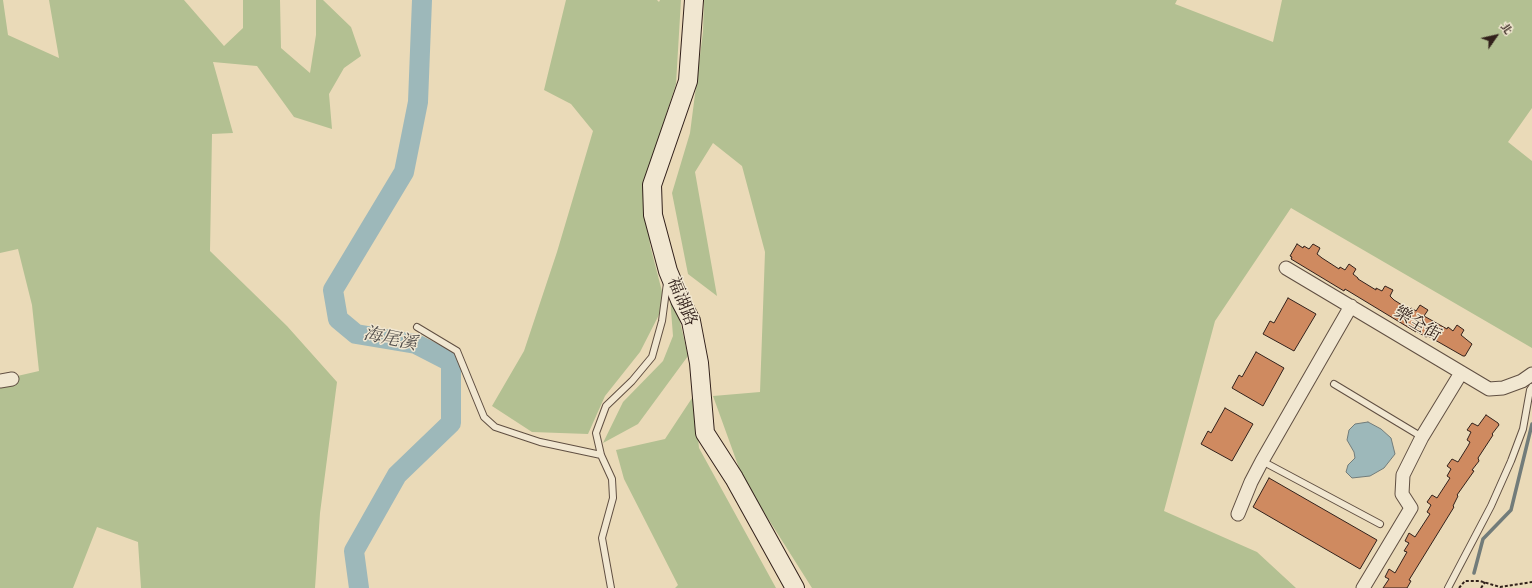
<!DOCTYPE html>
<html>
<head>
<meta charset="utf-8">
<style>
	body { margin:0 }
	#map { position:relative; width:1532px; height:588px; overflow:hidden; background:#eadab8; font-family:"IM FELL Double Pica","Noto Serif TC",serif }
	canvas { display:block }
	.north { position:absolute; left:1476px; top:16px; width:40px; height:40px; -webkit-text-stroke:3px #f1e7d1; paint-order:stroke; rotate:56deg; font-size:11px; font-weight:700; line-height:16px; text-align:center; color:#32211b }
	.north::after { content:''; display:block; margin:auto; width:14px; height:18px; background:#32211b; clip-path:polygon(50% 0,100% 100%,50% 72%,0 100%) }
</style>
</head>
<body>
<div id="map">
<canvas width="1532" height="588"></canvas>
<div class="north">北</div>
</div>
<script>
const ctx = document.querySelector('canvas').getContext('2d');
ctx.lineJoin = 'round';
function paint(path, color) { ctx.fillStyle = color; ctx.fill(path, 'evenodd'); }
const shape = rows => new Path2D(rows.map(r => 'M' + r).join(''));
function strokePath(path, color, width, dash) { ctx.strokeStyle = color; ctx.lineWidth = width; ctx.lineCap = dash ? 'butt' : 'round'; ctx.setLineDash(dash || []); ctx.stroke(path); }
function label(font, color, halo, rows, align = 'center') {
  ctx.font = font + ' "IM FELL Double Pica","Noto Serif TC",serif'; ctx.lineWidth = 3; ctx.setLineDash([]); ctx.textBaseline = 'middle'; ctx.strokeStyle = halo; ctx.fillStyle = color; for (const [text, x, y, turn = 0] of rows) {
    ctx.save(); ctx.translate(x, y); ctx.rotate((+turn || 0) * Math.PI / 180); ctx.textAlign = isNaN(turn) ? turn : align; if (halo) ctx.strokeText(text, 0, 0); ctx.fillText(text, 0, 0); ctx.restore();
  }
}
paint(shape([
	[0,0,3,0,8,35,59,58,49,0,184,0,224,46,243,28,243,0,280,0,281,48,310,73,316,35,316,0,323,0,351,27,361,56,344,68,329,94,332,129,294,117,257,66,213,62,233,133,212,134,210,251,287,326,337,382,320,513,315,588,141,588,138,542,97,527,73,588,0,588,0,380,39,371,32,305,18,249,0,253],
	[566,0,657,0,659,2,660,0,681,0,676,84,645,180,650,245,665,303,640,352,605,396,588,434,532,432,492,406,524,351,557,252,593,131,571,104,544,90],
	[704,0,1177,0,1175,4,1273,42,1282,0,1532,0,1532,108,1508,142,1532,161,1532,348,1291,208,1215,321,1164,511,1257,552,1296,588,812,588,743,479,713,396,760,392,765,252,742,166,713,143,695,172,717,296,688,274,672,193,690,133,703,32],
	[670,297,678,313,688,356,638,424,603,443,623,402,663,361,673,336],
	[694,395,699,448,776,588,675,588,678,585,624,479,616,450,665,439]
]), '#b3c092');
const water = shape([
	[1368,422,1381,429,1391,438,1395,454,1384,468,1370,476,1352,478,1346,472,1348,465,1355,458,1354,452,1347,440,1349,430,1355,424,1368,422]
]);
paint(water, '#9db8ba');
strokePath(water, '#727c7a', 1);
strokePath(shape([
	[1474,573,1483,539,1511,510,1532,424]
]), '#727c7a', 3.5);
strokePath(shape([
	[359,588,354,551,397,475,451,423,451,362,416,344,356,334,338,319,333,290,404,172,418,102,422,0]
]), '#9db8ba', 20);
const building = shape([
	[1297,244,1303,248,1304,246,1309,249,1313,244,1320,248,1317,254,1322,258,1339,269,1340,267,1345,270,1349,264,1356,269,1353,274,1358,278,1358,279,1376,290,1376,288,1382,291,1385,286,1393,290,1390,296,1394,300,1410,310,1411,308,1416,311,1420,305,1428,310,1424,316,1447,329,1448,327,1453,331,1457,325,1464,330,1461,335,1472,344,1465,356,1463,356,1428,336,1426,337,1416,331,1416,332,1345,289,1344,291,1291,259,1292,257,1290,256,1297,244],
	[1288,298,1316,314,1294,351,1263,334,1270,321,1274,323,1288,298],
	[1256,352,1284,368,1263,406,1232,388,1239,375,1242,377,1256,352],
	[1225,408,1253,424,1232,461,1201,444,1208,431,1211,433,1225,408],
	[1486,415,1498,423,1499,425,1492,434,1493,435,1478,458,1479,461,1472,470,1474,471,1457,495,1458,496,1453,506,1454,507,1409,580,1411,581,1407,588,1383,588,1389,579,1385,577,1389,569,1395,573,1407,552,1404,551,1409,543,1405,541,1409,533,1415,537,1430,514,1427,512,1431,505,1427,502,1432,495,1437,498,1450,478,1447,476,1451,469,1447,466,1452,459,1458,462,1468,446,1470,442,1467,440,1471,432,1467,430,1472,423,1478,426,1486,415],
	[1269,478,1377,540,1360,569,1253,507,1269,478]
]);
paint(building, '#cf8a60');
strokePath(building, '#32211b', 1);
const lane = shape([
	[417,327,457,351,484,417,495,427,540,442,601,455],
	[1334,384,1422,437],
	[1262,461,1380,524],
	[611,588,602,538,613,498,612,479,601,455,596,433,606,406,632,381,652,357,662,321,667,283],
	[1448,588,1491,506,1511,461,1523,429,1530,390,1532,387]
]);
const street = shape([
	[1286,268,1489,389,1503,388,1522,381,1532,374],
	[0,381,12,379],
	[1238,514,1251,482,1262,461,1351,306],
	[1363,588,1411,508,1402,494,1403,475,1422,437,1461,373]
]);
const secondary = shape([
	[694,0,688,81,652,185,653,215,668,271,680,300,691,321,699,363,705,433,734,478,795,588]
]);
strokePath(lane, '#604f42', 8);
strokePath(street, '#604f42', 15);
strokePath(secondary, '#32211b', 20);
strokePath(shape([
	[1459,588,1465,581,1480,581,1500,587,1532,582],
	[1481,588,1485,582]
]), '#32211b', 2, [3, 2]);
strokePath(lane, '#f1e7d1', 6);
strokePath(street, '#f1e7d1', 13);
strokePath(secondary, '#f1e7d1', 18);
label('17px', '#32211b', '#f1e7d1', [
	["福湖路",681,302,68],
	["樂全街",1417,325,31]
]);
label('italic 18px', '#524e4b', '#f1e7d1', [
	["海尾溪",390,340,12]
]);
</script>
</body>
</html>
